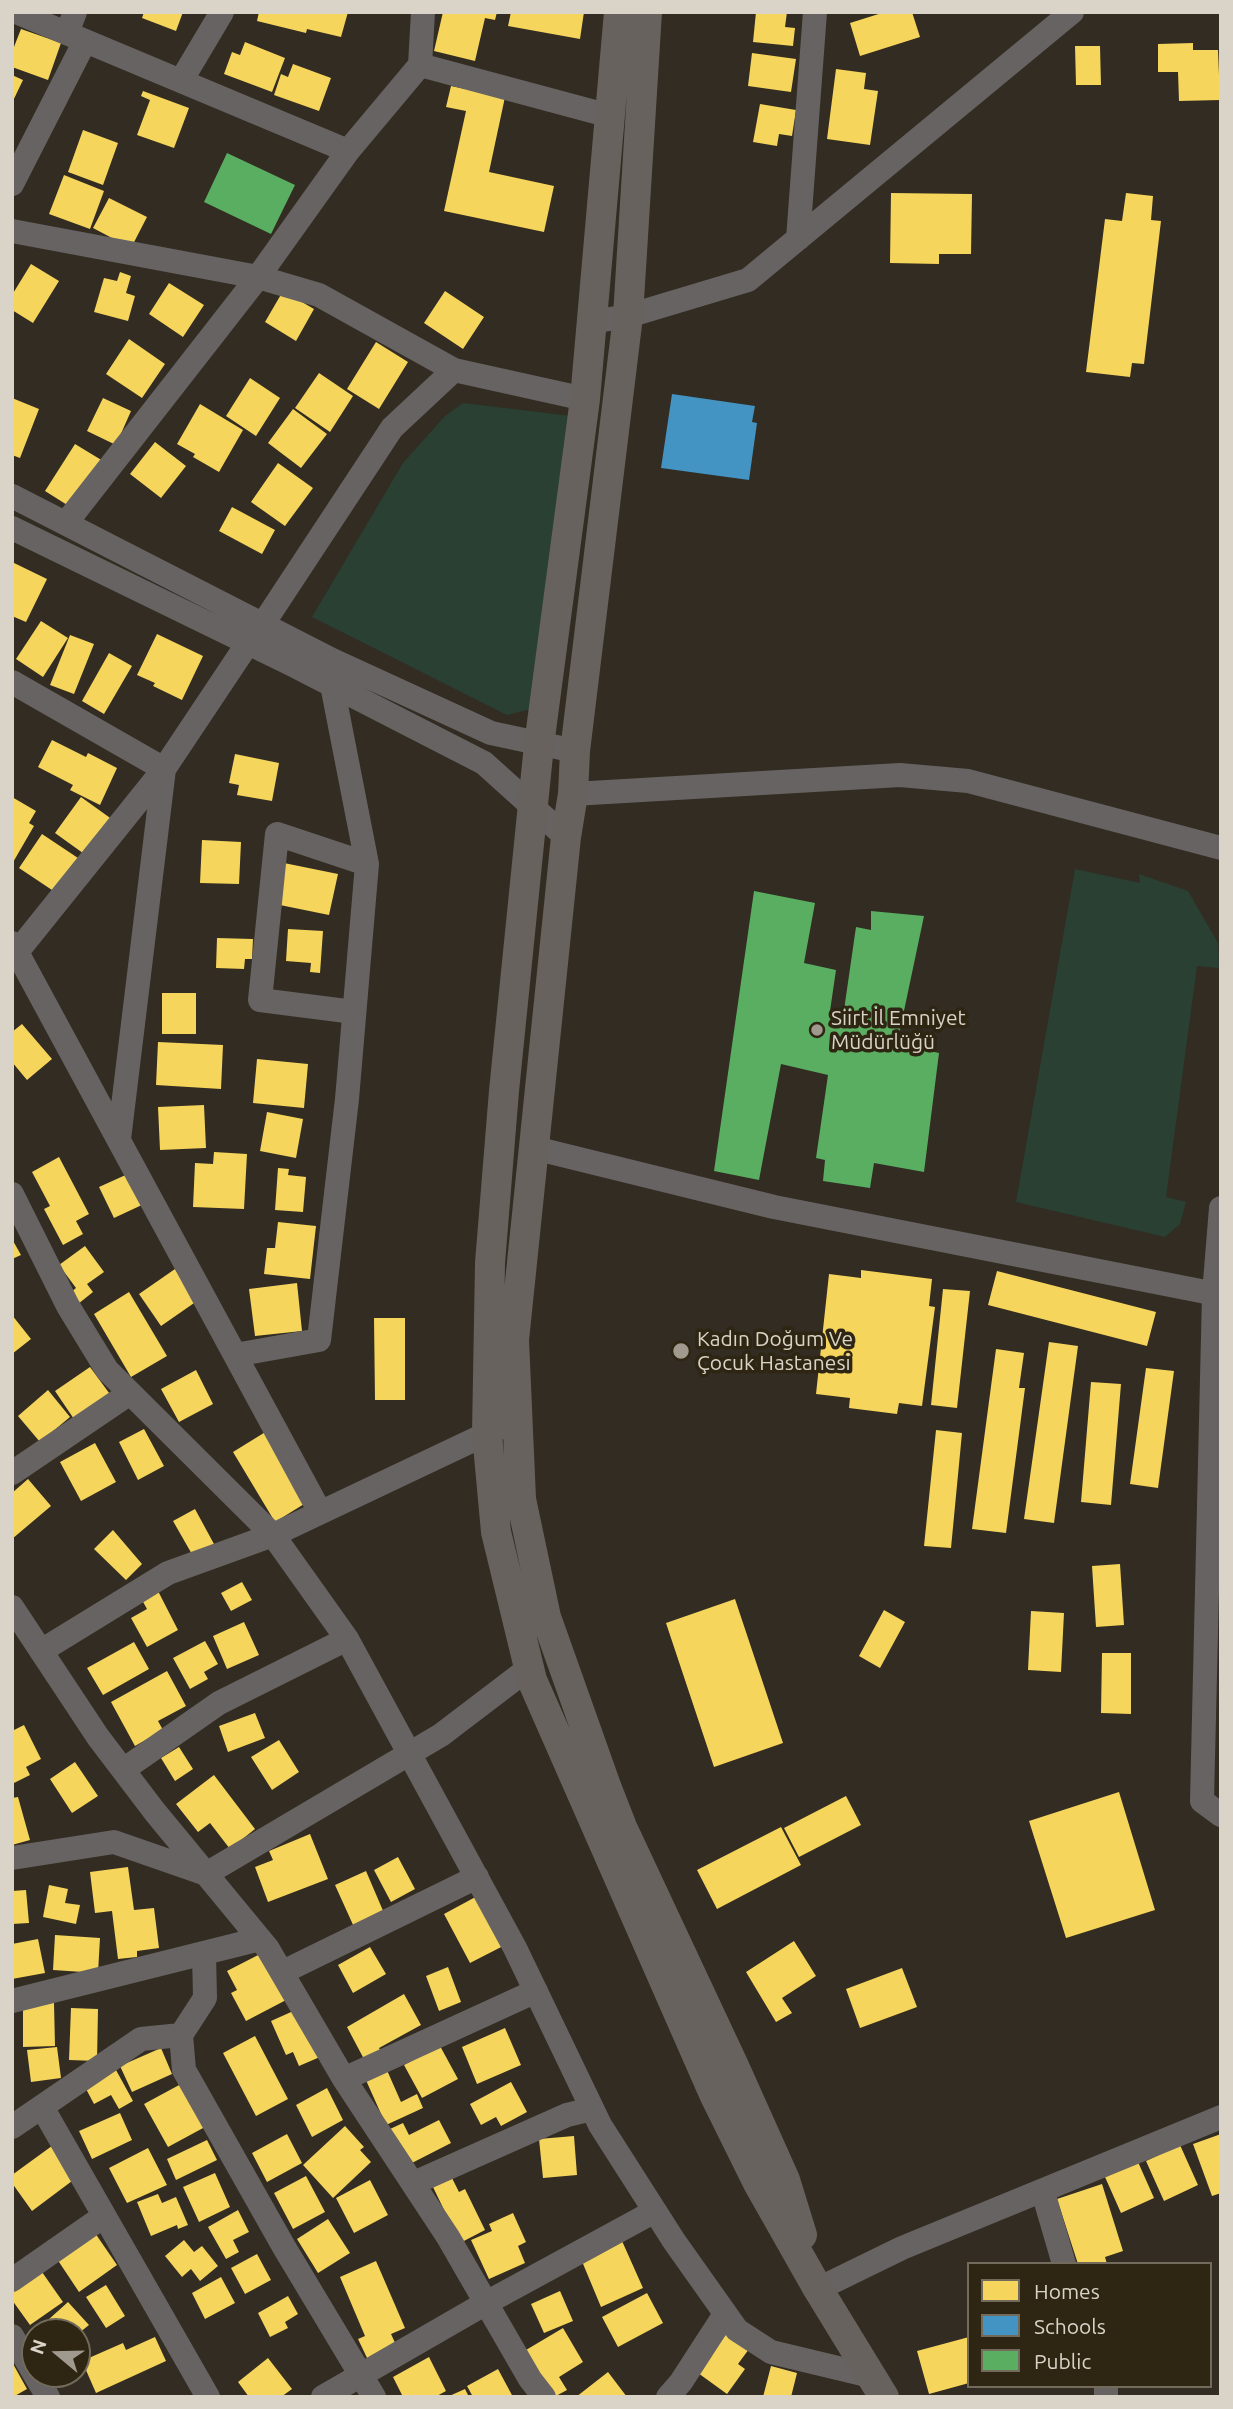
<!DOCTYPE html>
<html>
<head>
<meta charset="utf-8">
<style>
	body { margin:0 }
	#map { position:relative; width:1233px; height:2409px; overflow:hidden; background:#322c22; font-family:Ubuntu,sans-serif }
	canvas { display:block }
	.frame { position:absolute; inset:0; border:14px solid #d9d3c8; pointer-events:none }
	.legend { position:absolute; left:967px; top:2262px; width:245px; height:126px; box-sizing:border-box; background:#2e2512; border:2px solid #726b5b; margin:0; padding:9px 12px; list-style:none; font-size:21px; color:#d9d3c8 }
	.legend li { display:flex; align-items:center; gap:14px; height:35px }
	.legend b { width:35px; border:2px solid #726b5b }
	.north { position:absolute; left:21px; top:2318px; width:70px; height:70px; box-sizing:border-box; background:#2e2512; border:2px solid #726b5b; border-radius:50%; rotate:289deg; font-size:19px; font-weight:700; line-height:28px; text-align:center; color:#d9d3c8 }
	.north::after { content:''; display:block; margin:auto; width:24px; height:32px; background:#9f998e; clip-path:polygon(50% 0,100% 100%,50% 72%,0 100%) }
</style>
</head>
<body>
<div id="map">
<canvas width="1233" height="2409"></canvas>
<div class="frame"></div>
<ul class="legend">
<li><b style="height:19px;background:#f6d55c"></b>Homes</li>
<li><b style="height:19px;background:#4393c3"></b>Schools</li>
<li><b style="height:19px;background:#5aae61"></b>Public</li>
</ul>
<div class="north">N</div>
</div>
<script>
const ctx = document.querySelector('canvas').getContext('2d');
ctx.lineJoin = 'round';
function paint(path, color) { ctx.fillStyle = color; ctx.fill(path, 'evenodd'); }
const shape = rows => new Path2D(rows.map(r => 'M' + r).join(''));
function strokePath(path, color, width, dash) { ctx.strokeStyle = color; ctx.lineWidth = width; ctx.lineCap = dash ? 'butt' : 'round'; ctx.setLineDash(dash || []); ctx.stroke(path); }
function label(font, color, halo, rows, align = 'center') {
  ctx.font = font + ' Ubuntu,sans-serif'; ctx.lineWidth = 7; ctx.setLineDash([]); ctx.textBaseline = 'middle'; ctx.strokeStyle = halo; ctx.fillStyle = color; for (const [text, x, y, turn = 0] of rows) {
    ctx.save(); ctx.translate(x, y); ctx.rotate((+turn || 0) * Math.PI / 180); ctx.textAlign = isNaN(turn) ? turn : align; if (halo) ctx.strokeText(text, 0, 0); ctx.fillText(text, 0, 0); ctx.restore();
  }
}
paint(shape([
	[463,403,571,416,539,704,527,710,507,715,312,617,403,463,445,416],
	[1075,869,1140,883,1139,874,1188,891,1218,943,1219,968,1197,966,1166,1197,1186,1202,1180,1224,1165,1237,1016,1202]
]), '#294033');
paint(shape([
	[144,12,183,12,176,31,142,18],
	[259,12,348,12,341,37,307,29,306,33,257,21],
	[443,12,497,12,495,20,485,18,475,61,434,51],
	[511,12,584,12,580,39,508,26],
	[756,12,787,12,785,27,795,28,793,46,753,42],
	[885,12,912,12,920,37,860,56,850,23],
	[21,29,61,43,48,80,12,67,12,52],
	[245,42,285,58,272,92,224,74,232,52,240,55],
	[1193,43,1193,50,1218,50,1220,100,1179,101,1178,72,1158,72,1158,44],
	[1075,46,1100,46,1101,85,1076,85],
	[752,53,796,59,791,92,748,86],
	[293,64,331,78,319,111,274,95,281,74,288,77],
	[836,69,866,73,864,89,878,91,870,145,827,139],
	[12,75,23,80,12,103],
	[451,86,505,97,489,172,554,186,544,232,444,211,466,111,446,107],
	[143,91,189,108,174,148,137,135,150,100,141,96],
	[760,104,796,110,792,136,779,134,777,146,753,142],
	[83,130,118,143,103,185,68,172],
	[64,175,104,191,90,229,49,214],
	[891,193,972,194,971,254,939,254,939,264,890,263],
	[1126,193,1153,196,1151,220,1161,221,1144,364,1132,363,1130,377,1086,372,1105,219,1122,221],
	[109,198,147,217,131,248,93,228],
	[31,264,59,281,33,323,12,310,12,295],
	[120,272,131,276,126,293,135,296,128,321,94,312,104,278,117,281],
	[169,283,204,305,183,337,149,314],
	[283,291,314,309,296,341,265,322],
	[445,291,484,317,463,349,424,323],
	[129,339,165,364,142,398,106,374],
	[376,342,408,362,379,409,347,389],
	[319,373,353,396,330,432,295,408],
	[250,378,280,398,256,436,226,416],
	[12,398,39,409,20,458,12,455],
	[103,398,131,411,116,445,87,431],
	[200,404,243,430,219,472,193,457,195,454,177,444],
	[293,409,327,434,301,468,268,443],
	[155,442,186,466,161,498,130,474],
	[75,444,103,461,72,508,45,491],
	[278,463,313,488,285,526,251,502],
	[232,507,275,530,262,554,219,531],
	[12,562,47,579,26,622,12,616],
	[41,621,68,638,43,677,16,659],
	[157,634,203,656,182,700,153,686,155,683,137,675],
	[70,635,94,644,74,694,50,685],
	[109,653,132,666,104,714,82,701],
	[52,740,86,757,88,753,117,768,100,805,70,790,73,785,38,767],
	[235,754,279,763,272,801,237,795,239,785,229,783],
	[12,797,36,811,29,823,34,826,12,864],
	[81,797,113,820,87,856,55,833],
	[42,834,78,858,55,892,19,868],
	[202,840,241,842,239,884,200,883],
	[284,863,338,874,329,915,275,904],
	[288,929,323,931,320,973,310,972,311,963,286,961],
	[217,938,253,939,252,959,245,959,244,969,216,968],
	[162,993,196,993,196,1034,162,1034],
	[22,1024,52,1059,27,1080,12,1062,12,1032],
	[158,1042,223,1045,221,1089,156,1085],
	[257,1059,308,1064,304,1108,253,1103],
	[204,1105,206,1148,160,1150,158,1107],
	[267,1112,303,1119,296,1158,260,1151],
	[214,1152,247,1154,244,1209,193,1207,195,1163,213,1164],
	[59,1157,89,1214,76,1221,83,1234,63,1245,44,1209,50,1206,32,1172],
	[278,1168,289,1169,288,1175,306,1177,303,1212,275,1210],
	[130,1173,144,1204,114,1218,99,1187],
	[278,1222,316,1226,310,1279,264,1274,267,1248,275,1248],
	[12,1239,21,1255,12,1259],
	[85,1246,104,1272,87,1284,93,1292,78,1304,70,1293,76,1288,59,1265],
	[175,1269,197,1301,161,1326,139,1294],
	[861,1270,932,1279,929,1306,935,1307,922,1406,899,1403,897,1414,849,1408,850,1398,816,1394,829,1274,861,1278],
	[997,1271,1156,1312,1147,1346,988,1305],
	[297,1283,302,1331,255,1336,249,1289],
	[943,1289,970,1291,957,1408,931,1405],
	[129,1292,167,1356,131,1377,94,1314],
	[12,1315,31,1339,12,1354],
	[374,1318,405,1318,405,1400,375,1400],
	[1049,1342,1078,1346,1054,1523,1024,1519],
	[996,1349,1024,1353,1019,1388,1025,1388,1006,1533,972,1529],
	[90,1367,112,1397,76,1422,55,1391],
	[1146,1368,1174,1371,1158,1488,1130,1484],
	[196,1370,213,1404,179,1422,161,1389],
	[1091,1382,1121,1384,1111,1505,1081,1502],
	[48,1390,70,1417,40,1442,18,1416],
	[144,1429,164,1466,138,1480,119,1442],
	[936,1430,962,1433,951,1548,924,1546],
	[267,1431,309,1501,275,1522,233,1452],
	[95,1443,116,1482,81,1501,60,1462],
	[28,1479,51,1506,12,1539,12,1493],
	[195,1509,214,1544,193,1556,173,1521],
	[113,1530,142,1564,126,1580,94,1549],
	[1120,1564,1124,1625,1096,1627,1092,1566],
	[242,1582,252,1600,231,1611,221,1593],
	[158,1591,178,1630,147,1647,131,1618,147,1609,142,1600],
	[735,1599,783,1743,714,1767,666,1623],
	[884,1610,905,1622,880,1668,859,1656],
	[1031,1611,1064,1613,1061,1672,1028,1670],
	[244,1622,259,1655,227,1669,213,1636],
	[205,1641,218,1664,204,1672,208,1679,190,1689,173,1658],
	[134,1642,149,1669,103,1695,87,1668],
	[1102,1653,1131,1653,1131,1714,1101,1713],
	[167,1671,186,1706,158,1721,163,1730,135,1746,111,1702],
	[255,1713,265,1738,228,1752,219,1726],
	[24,1725,41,1759,26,1767,30,1775,12,1784,12,1731],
	[279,1740,299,1772,272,1790,251,1757],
	[179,1747,193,1769,175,1781,161,1758],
	[75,1762,98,1796,72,1813,50,1779],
	[214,1775,255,1829,230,1849,210,1823,198,1832,176,1804],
	[1119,1792,1155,1910,1066,1938,1029,1821],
	[846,1796,861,1825,799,1857,784,1828],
	[18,1797,30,1840,12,1845,12,1798],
	[781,1827,801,1865,717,1909,697,1870],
	[310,1834,328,1879,268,1902,255,1867,273,1860,269,1851],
	[398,1857,415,1889,391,1902,374,1870],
	[128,1867,134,1910,154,1908,159,1948,137,1951,137,1957,118,1959,112,1911,95,1913,90,1872],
	[366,1871,384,1913,354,1927,335,1885],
	[49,1885,68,1889,65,1903,80,1905,76,1924,43,1917],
	[26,1890,29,1923,12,1924,12,1891],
	[481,1894,507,1944,470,1963,444,1914],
	[55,1935,100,1938,98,1973,53,1970],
	[38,1939,45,1973,12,1979,12,1944],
	[794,1941,816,1976,782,1998,792,2013,776,2022,746,1972],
	[370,1947,386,1974,353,1993,338,1965],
	[264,1952,288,1999,246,2021,231,1993,237,1990,227,1971],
	[448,1967,461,2002,439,2011,426,1976],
	[902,1968,917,2007,860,2028,846,1989],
	[404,1994,421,2025,379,2048,381,2052,365,2061,347,2027],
	[54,2003,55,2046,23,2047,23,2004],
	[71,2008,98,2009,97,2061,69,2060],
	[300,2008,320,2057,299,2066,293,2052,286,2055,271,2021],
	[505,2028,521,2065,477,2084,462,2047],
	[255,2036,288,2099,256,2116,223,2053],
	[440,2046,458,2079,422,2098,404,2065],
	[57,2047,61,2078,31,2082,27,2050],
	[161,2048,172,2074,132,2092,120,2066],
	[386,2068,401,2102,417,2094,423,2108,386,2125,365,2078],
	[116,2070,133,2101,119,2109,111,2095,94,2104,85,2087],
	[511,2082,527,2112,501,2126,496,2117,481,2125,470,2104],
	[181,2084,205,2127,168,2147,144,2104],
	[327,2088,343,2120,312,2137,296,2105],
	[120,2113,132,2140,92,2159,79,2131],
	[439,2120,451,2143,408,2165,390,2129,403,2123,409,2135],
	[345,2126,364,2147,360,2150,371,2162,333,2198,303,2165],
	[287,2134,302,2163,267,2182,252,2153],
	[1221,2134,1221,2193,1212,2196,1193,2144],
	[574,2136,577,2175,543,2178,539,2139],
	[207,2140,217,2160,176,2180,167,2159],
	[56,2143,80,2175,32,2211,12,2183,12,2175],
	[1180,2145,1198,2185,1164,2201,1146,2161],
	[148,2148,167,2185,127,2203,109,2168],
	[1138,2162,1154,2198,1121,2213,1105,2177],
	[215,2173,230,2207,199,2222,183,2187],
	[306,2176,325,2212,293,2229,274,2193],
	[452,2178,459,2192,465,2189,485,2230,460,2243,433,2187],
	[370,2180,388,2215,354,2233,336,2198],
	[1102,2184,1123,2251,1105,2257,1107,2264,1078,2264,1057,2199],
	[158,2194,162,2203,176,2197,188,2225,178,2229,177,2225,151,2236,137,2202],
	[238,2210,249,2232,233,2240,239,2252,226,2259,208,2227],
	[513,2213,526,2242,518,2246,525,2263,489,2279,471,2240,492,2231,489,2224],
	[328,2219,350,2253,318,2273,297,2239],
	[95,2233,117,2265,79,2292,57,2259],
	[184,2240,194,2252,202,2246,218,2266,200,2281,191,2269,182,2277,165,2256],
	[622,2241,643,2288,601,2307,581,2259],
	[257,2254,271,2280,245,2294,231,2268],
	[376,2261,405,2328,391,2334,397,2347,368,2360,358,2339,365,2336,340,2277],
	[42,2272,63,2302,30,2325,12,2300,12,2293],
	[221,2277,235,2303,205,2319,192,2293],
	[106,2285,125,2316,106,2328,86,2297],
	[560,2291,573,2321,544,2333,531,2304],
	[647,2293,663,2323,618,2347,602,2317],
	[288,2296,298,2314,285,2322,288,2328,270,2337,258,2313],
	[68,2302,89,2325,79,2333,81,2336,77,2339,77,2332,41,2332,38,2329],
	[563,2328,583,2362,559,2377,567,2390,554,2397,526,2350],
	[727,2333,749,2349,738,2364,745,2369,727,2394,698,2373],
	[155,2337,166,2361,96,2393,82,2361,123,2343,126,2350],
	[969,2337,969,2383,929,2394,917,2351],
	[429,2357,446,2391,435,2397,403,2397,393,2377],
	[268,2358,292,2389,281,2397,249,2397,238,2382],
	[12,2362,27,2389,13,2397,12,2397],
	[771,2366,797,2373,791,2397,763,2397],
	[498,2369,513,2397,473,2397,467,2386],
	[608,2372,627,2397,576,2397],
	[465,2389,469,2397,447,2397]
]), '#f6d55c');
paint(shape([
	[672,394,755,406,752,422,757,423,749,480,661,468]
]), '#4393c3');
paint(shape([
	[227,153,295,185,271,234,204,202],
	[754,891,815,903,804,963,836,970,830,1011,843,1017,856,927,871,930,871,911,924,916,897,1044,939,1053,924,1172,874,1163,870,1188,823,1181,825,1160,816,1158,828,1075,781,1064,759,1180,714,1171]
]), '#5aae61');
strokePath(shape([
	[16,12,348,151],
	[67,33,75,12],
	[420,65,610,116],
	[181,81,222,12],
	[12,184,85,41],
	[12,231,258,277,319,295,454,370,585,399],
	[798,239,815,12],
	[591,322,628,316,748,280,1072,12],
	[12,496,332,660,491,733,575,751],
	[66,523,258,277,348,151,420,65,423,12],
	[12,528,291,664,484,763,566,837],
	[263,624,392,428,454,370],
	[12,682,164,769],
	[573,794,900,775,968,781,1221,848],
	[12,943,320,1512],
	[17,952,164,769,248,643],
	[354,1012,260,1000,277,834,367,864],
	[119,1139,164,769],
	[534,1148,774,1207,1221,1295],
	[12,1194,68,1306,107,1370,273,1535,347,1639,515,1948,600,2125,674,2241,737,2330,771,2352,871,2376],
	[1221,1208,1214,1294,1202,1801,1221,1815],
	[235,1355,319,1340,347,1099,367,864,332,685],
	[12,1473,130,1393],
	[12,1607,98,1737,155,1812,268,1949,344,2079,448,2237,530,2379,544,2397],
	[41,1651,168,1573,273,1535,501,1427],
	[123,1770,219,1703,347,1639],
	[12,1858,114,1842,206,1874,441,1735,529,1668],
	[204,1953,205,1998,181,2035,184,2070,284,2247,374,2397],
	[283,1972,477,1877],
	[12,2001,260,1939],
	[344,2079,536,1991],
	[42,2107,208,2397],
	[12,2127,141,2039,181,2035],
	[414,2183,567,2115,592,2109],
	[1043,2192,1064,2264],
	[12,2280,104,2216],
	[818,2289,902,2248,1221,2117],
	[12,2336,48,2397],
	[1106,2386,1106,2397],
	[323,2397,486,2303,655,2211],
	[668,2397,681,2382,725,2314]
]), '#676362', 24);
strokePath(shape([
	[619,12,585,399,539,745,504,1091,490,1263,487,1434,496,1532,532,1680,714,2094,758,2183,818,2289,884,2397],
	[647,12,628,316,575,751,573,794,566,837,514,1340,521,1499,546,1617,606,1786,622,1827,734,2066,785,2180,802,2235]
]), '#68625e', 30);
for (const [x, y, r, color] of [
	[817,1030,7,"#9f998e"],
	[681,1351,9,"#9f998e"]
]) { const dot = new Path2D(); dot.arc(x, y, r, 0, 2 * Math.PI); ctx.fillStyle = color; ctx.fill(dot); strokePath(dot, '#2e2512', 2.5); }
label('21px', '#d9d3c8', '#2e2512', [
	["Siirt İl Emniyet",831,1018],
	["Müdürlüğü",831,1042],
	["Kadın Doğum Ve",697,1339],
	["Çocuk Hastanesi",697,1363]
], 'left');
</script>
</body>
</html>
